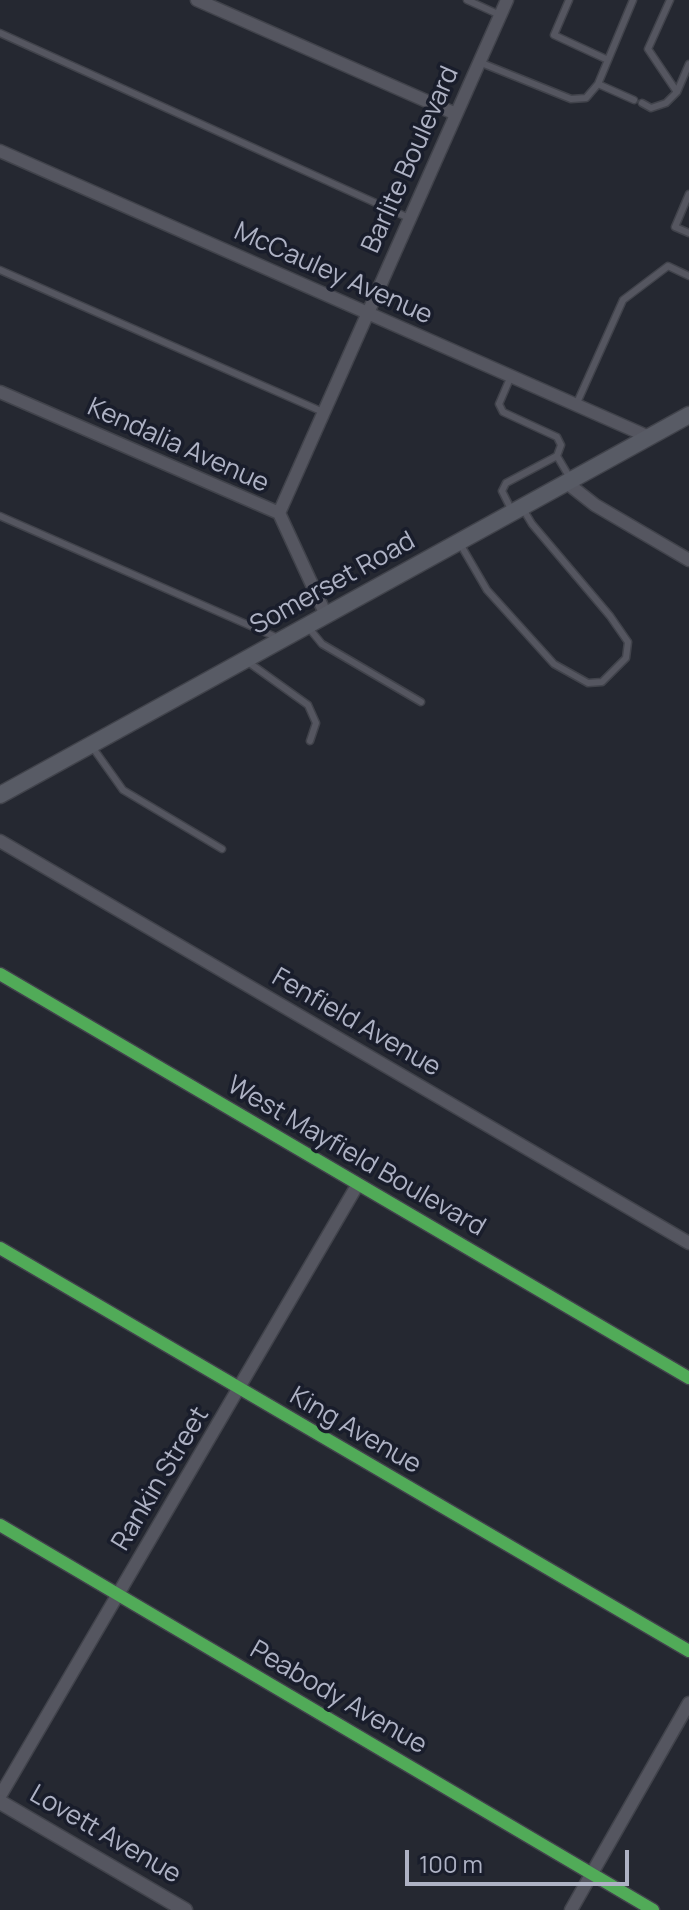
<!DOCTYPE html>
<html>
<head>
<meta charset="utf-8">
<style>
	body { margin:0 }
	#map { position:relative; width:689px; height:1910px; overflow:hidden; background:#252831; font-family:Manrope,sans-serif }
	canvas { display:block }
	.scale { position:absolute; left:405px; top:1850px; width:224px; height:36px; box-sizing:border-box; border:4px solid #aeb2c4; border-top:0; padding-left:10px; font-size:24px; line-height:28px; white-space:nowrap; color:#aeb2c4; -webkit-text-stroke:6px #191d2b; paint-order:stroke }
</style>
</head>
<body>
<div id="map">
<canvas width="689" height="1910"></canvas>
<div class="scale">100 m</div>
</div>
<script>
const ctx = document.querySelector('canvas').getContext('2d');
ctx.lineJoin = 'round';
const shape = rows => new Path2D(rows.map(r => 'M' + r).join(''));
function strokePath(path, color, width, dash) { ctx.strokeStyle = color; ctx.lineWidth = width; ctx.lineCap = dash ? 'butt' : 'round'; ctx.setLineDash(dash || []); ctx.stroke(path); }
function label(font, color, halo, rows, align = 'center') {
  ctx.font = font + ' Manrope,sans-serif'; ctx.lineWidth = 7; ctx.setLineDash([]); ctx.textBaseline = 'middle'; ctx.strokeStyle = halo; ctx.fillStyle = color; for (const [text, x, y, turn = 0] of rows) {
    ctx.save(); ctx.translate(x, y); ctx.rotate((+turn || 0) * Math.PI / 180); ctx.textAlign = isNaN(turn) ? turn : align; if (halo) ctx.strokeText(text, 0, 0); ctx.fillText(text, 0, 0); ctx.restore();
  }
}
const service = shape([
	[467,0,500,15],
	[569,0,554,35,608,60],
	[670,0,648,49,677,92],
	[0,33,409,218],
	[479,62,571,99,586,98,598,84,633,0],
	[598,84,634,100],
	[642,103,651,108,666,103,677,92,689,64],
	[689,194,675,227,689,233],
	[0,270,323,412],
	[511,376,499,404,503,412,557,437,561,445,557,456,570,478],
	[576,405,623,300,668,266,689,276],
	[511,509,502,491,506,483,557,456],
	[0,516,278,638],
	[459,542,487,590,554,664,588,683,602,682,626,658,628,642,610,616,532,524,523,509],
	[308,627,322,644,421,702],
	[248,662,308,705,316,723,310,741],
	[93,748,123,790,222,849]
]);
const minor = shape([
	[197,0,456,114],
	[0,151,649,437],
	[0,392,279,513,326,615],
	[567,483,595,505,689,560],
	[279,513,507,0],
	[0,841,689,1243],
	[0,974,689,1378],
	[0,1248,689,1651],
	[0,1525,653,1910],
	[0,1796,358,1184],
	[571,1910,689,1703]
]);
const tertiary = shape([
	[0,1802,185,1910]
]);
const secondary = shape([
	[0,795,689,415]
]);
strokePath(service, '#41434b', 9);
strokePath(minor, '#41434b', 15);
strokePath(tertiary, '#41434b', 17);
strokePath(secondary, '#41434b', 19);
strokePath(service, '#555660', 6);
strokePath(minor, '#555660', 12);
strokePath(tertiary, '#555660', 14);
strokePath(secondary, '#585b65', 16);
strokePath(shape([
	[0,974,689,1378],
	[0,1248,689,1651],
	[0,1525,653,1910]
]), '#51ab58', 12);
label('26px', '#aeb2c4', '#191d2b', [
	["Barlite Boulevard",411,160,-66],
	["McCauley Avenue",333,274,24],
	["Kendalia Avenue",178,446,24],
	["Somerset Road",333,584,-29],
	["Fenfield Avenue",356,1023,30],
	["West Mayfield Boulevard",356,1157,30],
	["King Avenue",355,1431,30],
	["Rankin Street",161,1479,-59],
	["Peabody Avenue",338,1698,30],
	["Lovett Avenue",105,1835,30]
]);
</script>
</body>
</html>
